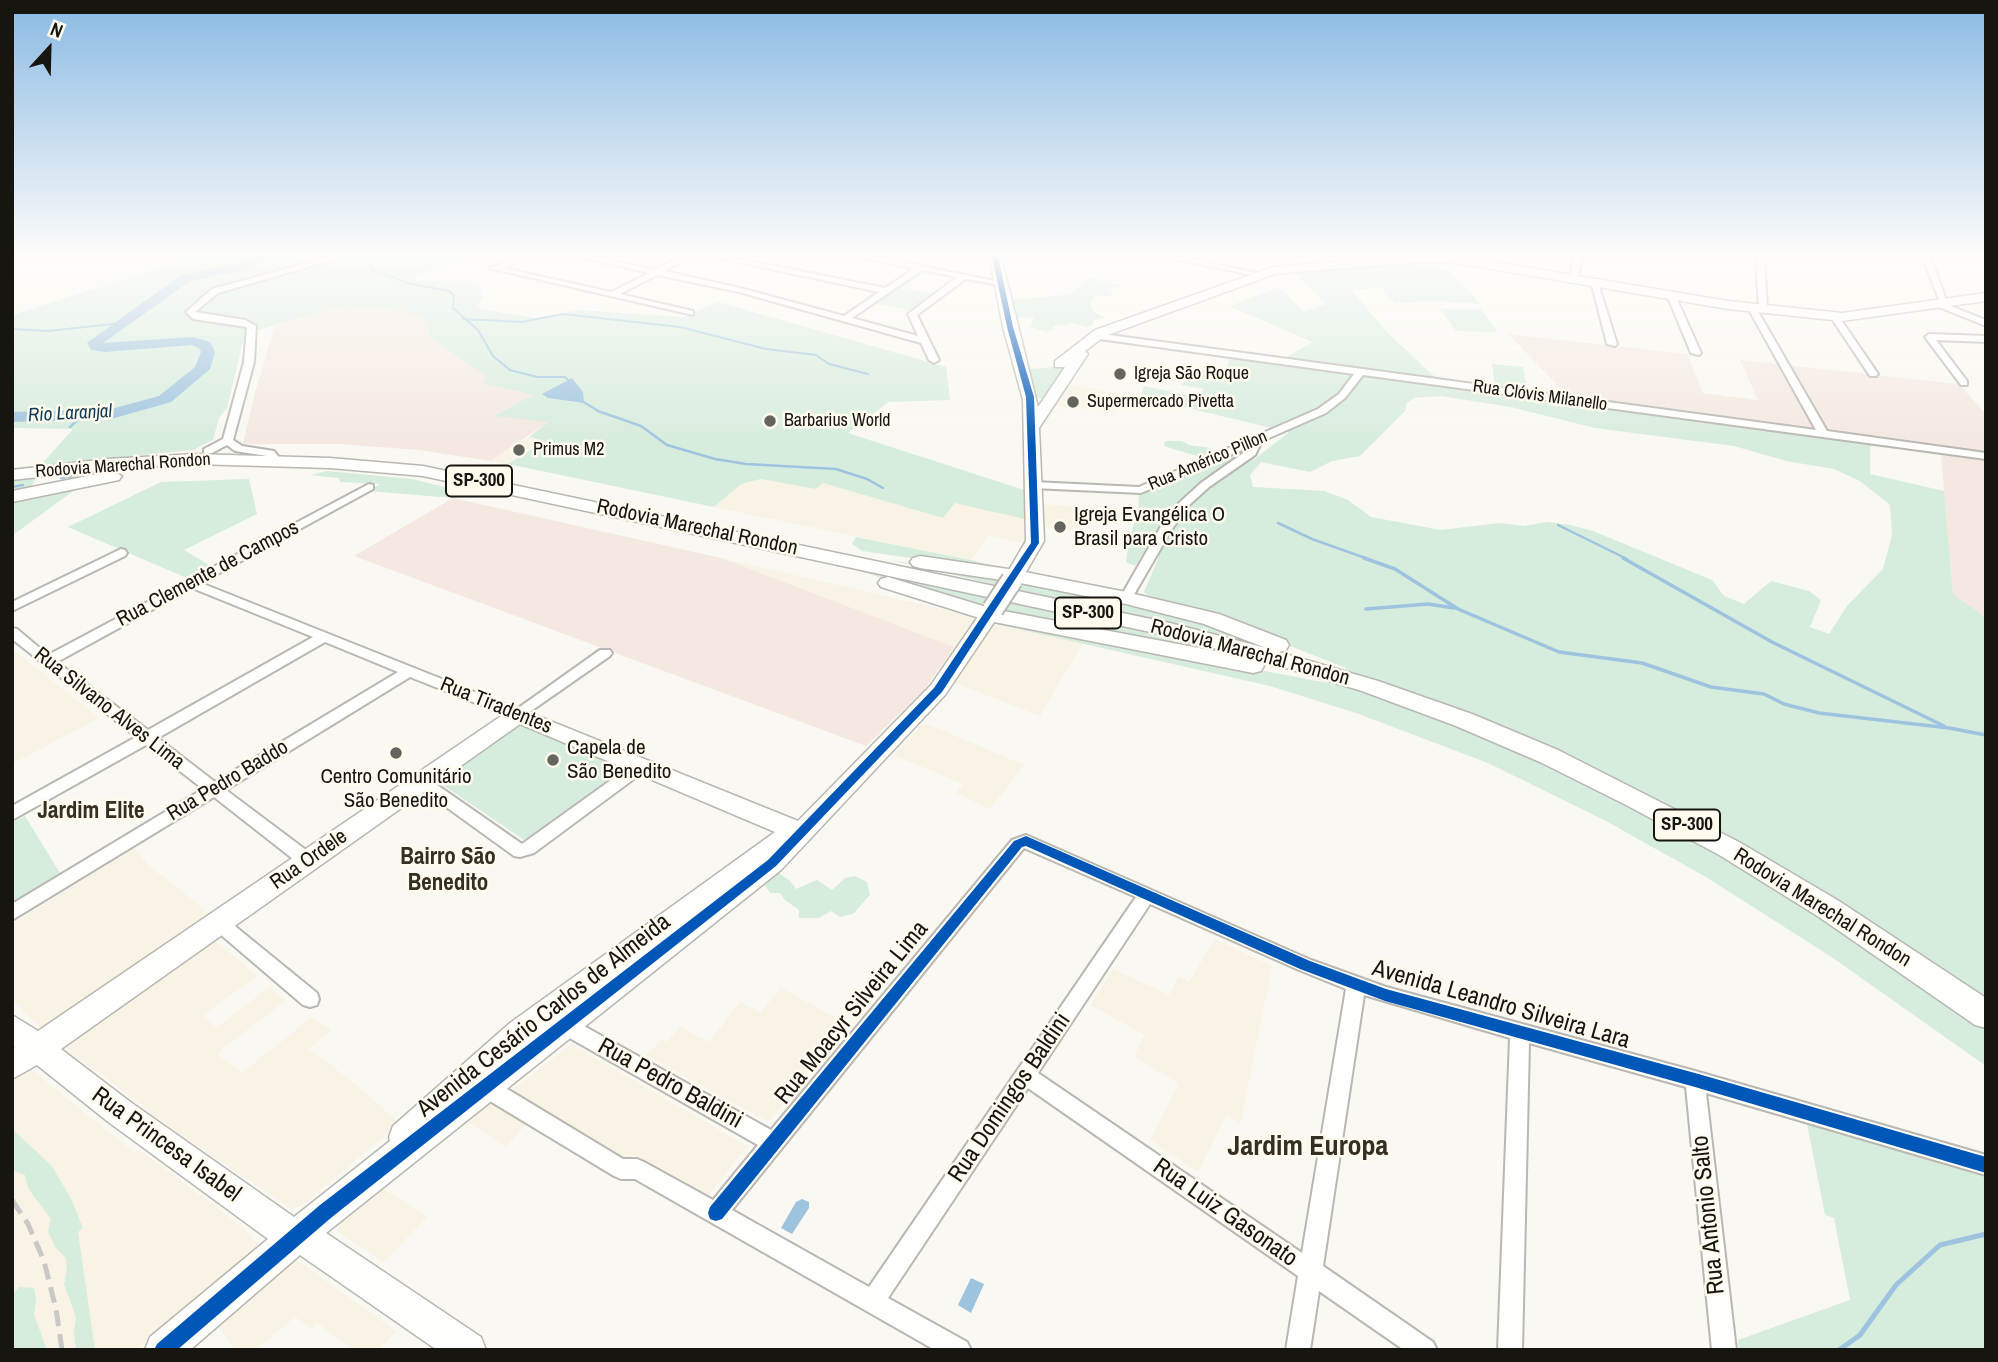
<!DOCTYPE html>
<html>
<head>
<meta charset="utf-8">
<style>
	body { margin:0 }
	#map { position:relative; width:1998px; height:1362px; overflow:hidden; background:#faf8f2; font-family:"Archivo Narrow",sans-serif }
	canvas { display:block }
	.frame { position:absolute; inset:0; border:14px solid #16150f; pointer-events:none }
	.north { position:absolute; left:14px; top:14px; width:70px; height:70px; -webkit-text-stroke:5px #fefaee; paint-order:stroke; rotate:22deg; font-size:19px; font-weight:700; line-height:28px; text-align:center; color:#16150f }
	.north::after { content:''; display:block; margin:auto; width:24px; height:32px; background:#16150f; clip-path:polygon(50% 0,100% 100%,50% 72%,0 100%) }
</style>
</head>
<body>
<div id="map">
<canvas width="1998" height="1362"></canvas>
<div class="frame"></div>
<div class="north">N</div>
</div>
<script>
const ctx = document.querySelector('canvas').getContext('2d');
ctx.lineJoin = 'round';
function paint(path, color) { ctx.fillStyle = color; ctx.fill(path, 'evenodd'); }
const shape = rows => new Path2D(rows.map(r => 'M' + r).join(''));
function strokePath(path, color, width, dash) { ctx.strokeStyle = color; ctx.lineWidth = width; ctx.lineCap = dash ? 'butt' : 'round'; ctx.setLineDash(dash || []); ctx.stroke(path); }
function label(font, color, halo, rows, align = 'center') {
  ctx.font = font + ' "Archivo Narrow",sans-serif'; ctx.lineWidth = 5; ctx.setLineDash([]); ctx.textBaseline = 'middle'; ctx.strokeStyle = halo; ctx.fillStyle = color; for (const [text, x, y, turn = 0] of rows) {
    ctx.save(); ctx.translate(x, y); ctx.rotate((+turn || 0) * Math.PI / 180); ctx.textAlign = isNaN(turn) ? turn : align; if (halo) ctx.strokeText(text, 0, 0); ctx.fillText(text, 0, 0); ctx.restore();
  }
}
paint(shape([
	[1069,385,1077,386,1131,395,1124,405,1116,404,1113,411,1054,406],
	[529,437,546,441,508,464,491,461],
	[761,479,816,489,823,483,943,518,955,503,989,510,1024,519,1025,544,988,535,971,560,714,507,741,484],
	[1043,504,1079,507,1081,533,1044,527],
	[721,558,971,616,974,619,1083,642,1040,716,935,675,953,647],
	[12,649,99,718,12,764],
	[927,724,1024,765,990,809,956,793,963,784,894,755,921,725],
	[134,849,157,874,159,873,212,916,43,1031,12,999,12,924],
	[211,937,257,976,203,1015,216,1028,270,987,286,1000,216,1054,242,1073,311,1018,331,1030,309,1049,355,1084,399,1123,302,1206,290,1208,174,1130,63,1046],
	[1215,939,1272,966,1240,1125,1226,1115,1198,1172,1150,1140,1179,1084,1134,1056,1145,1035,1090,1005,1113,969,1169,995,1179,977,1189,982],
	[781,988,849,1025,768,1122,646,1055,662,1040,667,1042,680,1027,709,1042,740,1002,760,1013],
	[571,1044,747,1146,709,1195,632,1154,622,1165,517,1100,512,1090],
	[31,1069,117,1139,135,1152,140,1150,239,1224,259,1245,137,1350,20,1350,20,1328,12,1295,12,1079],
	[490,1100,528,1122,506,1147,465,1120],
	[382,1188,427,1217,384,1262,337,1231,339,1223],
	[298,1261,396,1331,378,1350,347,1350,348,1346,317,1323,312,1328,295,1317,255,1350,235,1350,217,1326,289,1263]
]), '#f8f3e4');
paint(shape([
	[342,306,397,310,420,317,428,324,429,337,488,377,483,383,534,395,496,415,548,422,491,461,419,450,339,444,243,444,255,392,275,326],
	[1508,334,1687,354,1703,393,1758,400,1740,360,1959,384,1986,414,1986,620,1979,612,1953,596,1941,454,1436,385,1437,379,1568,396],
	[453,498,721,558,954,647,924,690,866,746,354,556]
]), '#f4e8e1');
paint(shape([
	[197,256,474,256,414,277,418,281,457,281,479,286,483,298,478,305,481,309,535,318,579,310,684,317,718,302,946,367,950,400,889,402,848,433,1024,490,1024,519,955,503,943,518,823,483,816,489,761,479,741,484,714,507,508,464,545,441,529,437,548,422,494,416,533,395,482,383,487,377,429,337,428,324,420,317,397,310,342,306,245,334,227,408,219,418,213,440,193,450,41,465,28,496,80,486,13,535,15,531,12,529,12,468,41,465,73,429,12,428,12,315],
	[1433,260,1438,269,1449,270,1481,304,1433,301,1395,303,1381,288,1351,290,1388,333,1437,379,1436,385,1870,445,1870,474,1944,491,1953,595,1979,612,1986,620,1986,1066,1833,958,1706,877,1606,821,1488,763,1356,713,1270,686,996,624,1000,620,1338,685,1346,668,1242,627,1151,598,1144,592,1165,542,1150,542,1135,566,1126,562,1129,540,1138,510,1139,494,1213,461,1164,446,1165,441,1182,441,1189,445,1211,448,1225,456,1251,446,1233,459,1255,459,1289,432,1141,397,1144,386,1197,397,1204,389,1181,385,1196,368,1225,372,1231,356,1277,362,1313,342,1229,306,1280,287,1303,312,1326,304,1293,271],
	[1441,396,1510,407,1595,428,1734,446,1786,461,1834,469,1860,481,1890,505,1892,535,1883,569,1847,606,1829,634,1810,627,1821,600,1809,591,1771,581,1744,604,1724,596,1712,580,1593,531,1570,525,1547,522,1524,526,1499,523,1441,530,1371,517,1348,500,1324,491,1253,487,1250,475,1261,462,1310,472,1332,461,1360,456,1405,411,1406,404,1414,398],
	[925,272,905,288,935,294,911,311,876,303,918,274],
	[1087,278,1124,286,1108,289,1115,294,1105,297,1096,295,1090,304,1094,312,1106,318,1094,320,1092,325,1087,327,1071,323,1065,326,1057,325,1053,326,1053,330,1047,332,1030,327,1034,318,1016,317,1012,300,1072,294],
	[1440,309,1481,309,1497,332,1456,331],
	[1492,364,1523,367,1527,388,1495,384],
	[1065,366,1045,399,1035,398,1027,371,1030,369],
	[327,471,412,479,465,492,467,495,453,498,369,491,380,484,340,482,339,478,310,475],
	[249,479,257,514,184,550,211,566,187,578,68,527,161,482],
	[856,537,971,560,1007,569,1001,571,862,551,852,544],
	[890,560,1000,576,1181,615,1268,648],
	[851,568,1167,636,1275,664,1274,667,1208,655,978,609],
	[519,724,625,768,532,838,524,840,437,781],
	[25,816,60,873,12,902,12,823],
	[779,873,790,881,796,889,817,880,832,890,845,878,855,876,867,882,870,895,853,914,840,917,831,911,819,918,799,918,799,910,785,900,780,893,770,893,765,885],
	[1807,1124,1986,1177,1986,1350,1739,1350,1738,1340,1850,1300,1834,1218,1825,1215],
	[12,1129,52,1166,72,1201,83,1228,78,1232,95,1350,76,1350,74,1331,76,1317,64,1284,67,1269,66,1258,55,1247,48,1231,51,1219,28,1188,25,1175,12,1170],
	[19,1287,34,1288,36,1300,34,1315,47,1350,12,1350,12,1295]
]), '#d6ecdd');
paint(shape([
	[572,378,583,392,584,403,548,398,542,394],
	[802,1199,809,1202,809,1208,792,1234,781,1228,796,1202],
	[971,1278,984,1284,971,1313,958,1305]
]), '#9ec3de');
strokePath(shape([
	[363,256,373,258,370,268,387,275,408,283,449,291,454,296,453,308,478,330,493,356,510,370,537,377,565,377,569,381],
	[463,319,522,322,563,314,680,327,766,349,816,355,829,364,868,374],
	[12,329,48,331,122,323]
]), '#9ec3de', 2);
strokePath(shape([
	[582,401,598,411,641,426,667,445,715,459,746,464,836,469,867,479,883,488],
	[70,427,82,416],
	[61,478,127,468],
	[12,487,23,485],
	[1278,523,1312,539,1368,559],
	[1558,525,1627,559]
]), '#9ec3de', 2.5);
strokePath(shape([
	[1364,558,1395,569,1458,609,1559,652,1642,663,1711,687,1764,694,1784,704,1819,713,1949,728,1986,735],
	[1623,558,1772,642,1944,726],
	[1366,609,1428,604,1454,608]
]), '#9ec3de', 3.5);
strokePath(shape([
	[1839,1350,1860,1335,1896,1285,1940,1245,1986,1234]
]), '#9ec3de', 5);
paint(shape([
	[255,256,272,256,244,270,190,281,103,343,193,337,210,342,215,352,210,369,171,402,111,419,12,422,12,412,111,409,159,396,195,367,201,352,199,348,192,345,105,352,91,350,87,343,181,275,235,264,255,256]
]), '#9ec3de');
const street = shape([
	[333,256,346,256,218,293,195,312,245,320,256,326,254,362,233,440,242,446,274,451,282,461,277,464,273,463,267,456,235,451,227,445,212,453,204,453,204,449,223,439,244,362,247,327,193,319,186,312,212,289,333,256],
	[521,256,532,256,503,268,611,292,649,273,576,256,591,256,655,270,682,256,692,256,664,271,740,288,844,316,879,292,709,256,725,256,885,288,914,269,855,256,872,256,1005,283,1001,285,966,279,917,315,939,360,934,363,929,360,921,343,739,292,657,275,620,294,693,311,693,315,489,268,521,256],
	[922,270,957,277,908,314,918,336,852,318,922,270],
	[981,256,998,256,1000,258,996,260,981,256],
	[1162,256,1178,256,1265,275,1261,277,1162,256],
	[1575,256,1583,256,1577,279,1573,281,1569,279,1575,256],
	[1756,256,1764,256,1767,309,1763,312,1759,309,1756,256],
	[1922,256,1930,256,1948,305,1986,320,1986,326,1936,306,1936,302,1940,302,1922,256],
	[1591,281,1598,283,1617,344,1615,346,1607,344,1591,281],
	[1668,293,1675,295,1701,353,1699,355,1691,353,1667,295,1668,293],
	[1752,305,1756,308,1827,431,1986,453,1986,459,1363,375,1345,398,1326,413,1262,441,1255,455,1209,487,1187,507,1172,529,1132,598,1126,602,1120,598,1160,528,1179,503,1201,483,1246,451,1249,447,1141,493,1033,488,1027,485,1033,482,1139,487,1318,409,1339,394,1354,374,1092,338,1092,334,1095,333,1816,430,1748,308,1752,305],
	[1831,314,1837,314,1878,374,1876,376,1870,376,1830,316,1831,314],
	[1929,334,1986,336,1986,342,1936,340,1967,381,1967,385,1961,385,1925,337,1929,334],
	[369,484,373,485,373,489,201,583,517,709,600,650,610,650,612,653,610,656,518,720,410,677,226,790,314,856,316,861,314,866,308,867,302,866,214,797,12,920,12,904,203,789,146,745,12,820,12,806,136,737,12,639,12,628,17,629,48,655,369,484],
	[192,588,313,637,148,730,57,662,192,588],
	[325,642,398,672,215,782,158,738,325,642],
	[121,549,125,550,127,553,125,556,12,611,12,602,121,549],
	[641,761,646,762,649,766,646,770,534,853,520,857,514,856,417,786,414,782,417,778,427,778,522,844,636,762,641,761],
	[1026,835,1311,960,1386,987,1695,1071,1986,1155,1986,1175,1706,1093,1736,1350,1712,1350,1686,1087,1529,1043,1522,1350,1498,1350,1510,1038,1364,995,1323,1266,1433,1342,1437,1350,1404,1350,1319,1291,1310,1350,1286,1350,1298,1276,1028,1088,888,1298,967,1342,971,1350,935,1350,635,1179,621,1179,614,1176,480,1095,477,1088,480,1081,487,1079,494,1081,623,1159,637,1159,644,1162,713,1200,758,1145,559,1032,556,1026,559,1020,566,1018,573,1020,771,1130,1012,840,1026,835],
	[1024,848,1136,897,869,1287,732,1210,1024,848],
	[1150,904,1299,970,1346,989,1302,1253,1038,1073,1150,904],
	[219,916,225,918,317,993,319,999,317,1005,310,1007,303,1005,213,928,210,923,213,918,219,916]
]);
const secondary = shape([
	[989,256,1001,256,1038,407,1065,367,1055,367,1055,361,1095,330,1273,267,1400,256,1459,256,1728,301,1842,313,1986,293,1986,301,1842,321,1728,309,1456,263,1418,262,1275,274,1105,336,1085,351,1088,354,1039,428,1044,541,1019,584,1012,586,1003,580,1026,541,1023,400,1003,327,989,256],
	[993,603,1003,609,945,695,781,870,326,1233,481,1337,486,1350,437,1350,300,1255,190,1350,145,1350,150,1337,268,1239,107,1121,37,1065,12,1079,12,1049,15,1047,12,1045,12,1015,38,1031,510,710,518,708,798,821,931,685,986,605,993,603],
	[520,724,775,832,510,1023,393,1126,389,1137,390,1141,294,1217,129,1101,61,1049,520,724]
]);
const primary = shape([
	[195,454,330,458,423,466,1170,623,1266,648,1204,624,1126,604,1015,582,920,568,913,566,910,562,913,558,920,556,1015,570,1126,592,1219,614,1286,640,1289,645,1286,650,1279,652,1378,681,1472,714,1558,750,1739,842,1839,901,1986,998,1986,1028,1975,1025,1819,917,1721,856,1628,806,1540,762,1456,726,1362,691,1276,665,1261,661,1264,666,1261,671,1253,673,989,621,881,587,878,583,881,579,888,577,993,609,1252,658,1169,636,423,476,330,468,195,464,107,469,12,480,12,470,107,459,195,454],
	[113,471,122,476,119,480,12,502,12,491,113,471]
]);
strokePath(street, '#b8b7b1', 4);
strokePath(secondary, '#b8b7b1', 3);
strokePath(primary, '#b8b7b1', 3);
paint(street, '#fefefd');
paint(secondary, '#fefefd');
paint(primary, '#fefefd');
strokePath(shape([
	[12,1200,28,1224,44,1261,56,1309,62,1350]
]), '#c9c8c6', 5, [16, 8]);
const secondaryBridge = shape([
	[993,609,1012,580]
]);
strokePath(secondaryBridge, '#b8b7b1', 24, []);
strokePath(secondaryBridge, '#fefefd', 20);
paint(shape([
	[992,256,998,256,1013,327,1034,397,1039,543,942,692,776,866,332,1217,177,1350,154,1350,157,1344,320,1205,768,860,934,688,1031,543,1026,397,1007,327,992,256],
	[1026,836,1310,961,1386,989,1695,1073,1986,1157,1986,1173,1695,1087,1385,1001,1300,969,1026,846,1022,847,722,1219,716,1221,710,1219,708,1213,710,1207,1014,841,1026,836]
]), '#0057b8');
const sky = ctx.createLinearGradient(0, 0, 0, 447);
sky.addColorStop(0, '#8abae4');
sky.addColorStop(0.57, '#fdfcf9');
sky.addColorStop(1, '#fdfcf900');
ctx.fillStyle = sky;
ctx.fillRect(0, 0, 1998, 447);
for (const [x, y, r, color] of [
	[1120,374,7,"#66645e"],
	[1073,402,7,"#66645e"],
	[770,421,7,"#66645e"],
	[519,450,7,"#66645e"],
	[1060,527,7,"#66645e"],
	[396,753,7,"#66645e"],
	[553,760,7,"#66645e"]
]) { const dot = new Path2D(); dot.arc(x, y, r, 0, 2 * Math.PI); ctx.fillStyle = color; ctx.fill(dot); strokePath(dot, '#fefaee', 2.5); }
label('18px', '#16150f', '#fefaee', [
	["Igreja São Roque",1134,374],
	["Supermercado Pivetta",1087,402],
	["Barbarius World",784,421],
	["Primus M2",533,450]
], 'left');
label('18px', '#16150f', '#fefaee', [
	["Rua Clóvis Milanello",1540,396,8],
	["Rua Américo Pillon",1208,461,-23],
	["Rodovia Marechal Rondon",123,466,-4]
]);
label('italic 19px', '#103955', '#fefaee', [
	["Rio Laranjal",70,414,-3]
]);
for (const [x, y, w] of [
	[479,481,66],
	[1088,613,66],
	[1687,825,66]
]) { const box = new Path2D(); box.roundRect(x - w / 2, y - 15.5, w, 31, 5); ctx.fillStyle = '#fefaee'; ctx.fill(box); strokePath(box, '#16150f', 2); }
label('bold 19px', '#16150f', null, [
	["SP-300",479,481],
	["SP-300",1088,613],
	["SP-300",1687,825]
]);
label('21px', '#16150f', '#fefaee', [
	["Igreja Evangélica O",1074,515],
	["Brasil para Cristo",1074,539],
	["Capela de",567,748],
	["São Benedito",567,772],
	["Centro Comunitário",396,777,"center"],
	["São Benedito",396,801,"center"]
], 'left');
label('21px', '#16150f', '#fefaee', [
	["Rodovia Marechal Rondon",697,528,12],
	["Rua Clemente de Campos",208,574,-28],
	["Rodovia Marechal Rondon",1250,653,15],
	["Rua Tiradentes",496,706,22],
	["Rua Silvano Alves Lima",109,709,38],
	["Rua Pedro Baddo",228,781,-31],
	["Rua Ordele",309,860,-35],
	["Rodovia Marechal Rondon",1822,908,32]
]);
label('bold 23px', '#332f23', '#fefaee', [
	["Jardim Elite",91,812],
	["Bairro São",448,858],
	["Benedito",448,884]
]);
label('24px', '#16150f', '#fefaee', [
	["Avenida Leandro Silveira Lara",1501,1005,16],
	["Rua Moacyr Silveira Lima",852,1013,-51],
	["Avenida Cesário Carlos de Almeida",544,1016,-38],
	["Rua Pedro Baldini",670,1084,29],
	["Rua Domingos Baldini",1010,1098,-56],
	["Rua Princesa Isabel",166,1145,36],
	["Rua Luiz Gasonato",1225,1213,35],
	["Rua Antonio Salto",1709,1215,-96]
]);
label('bold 28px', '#332f23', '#fefaee', [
	["Jardim Europa",1308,1147]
]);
</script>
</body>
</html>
